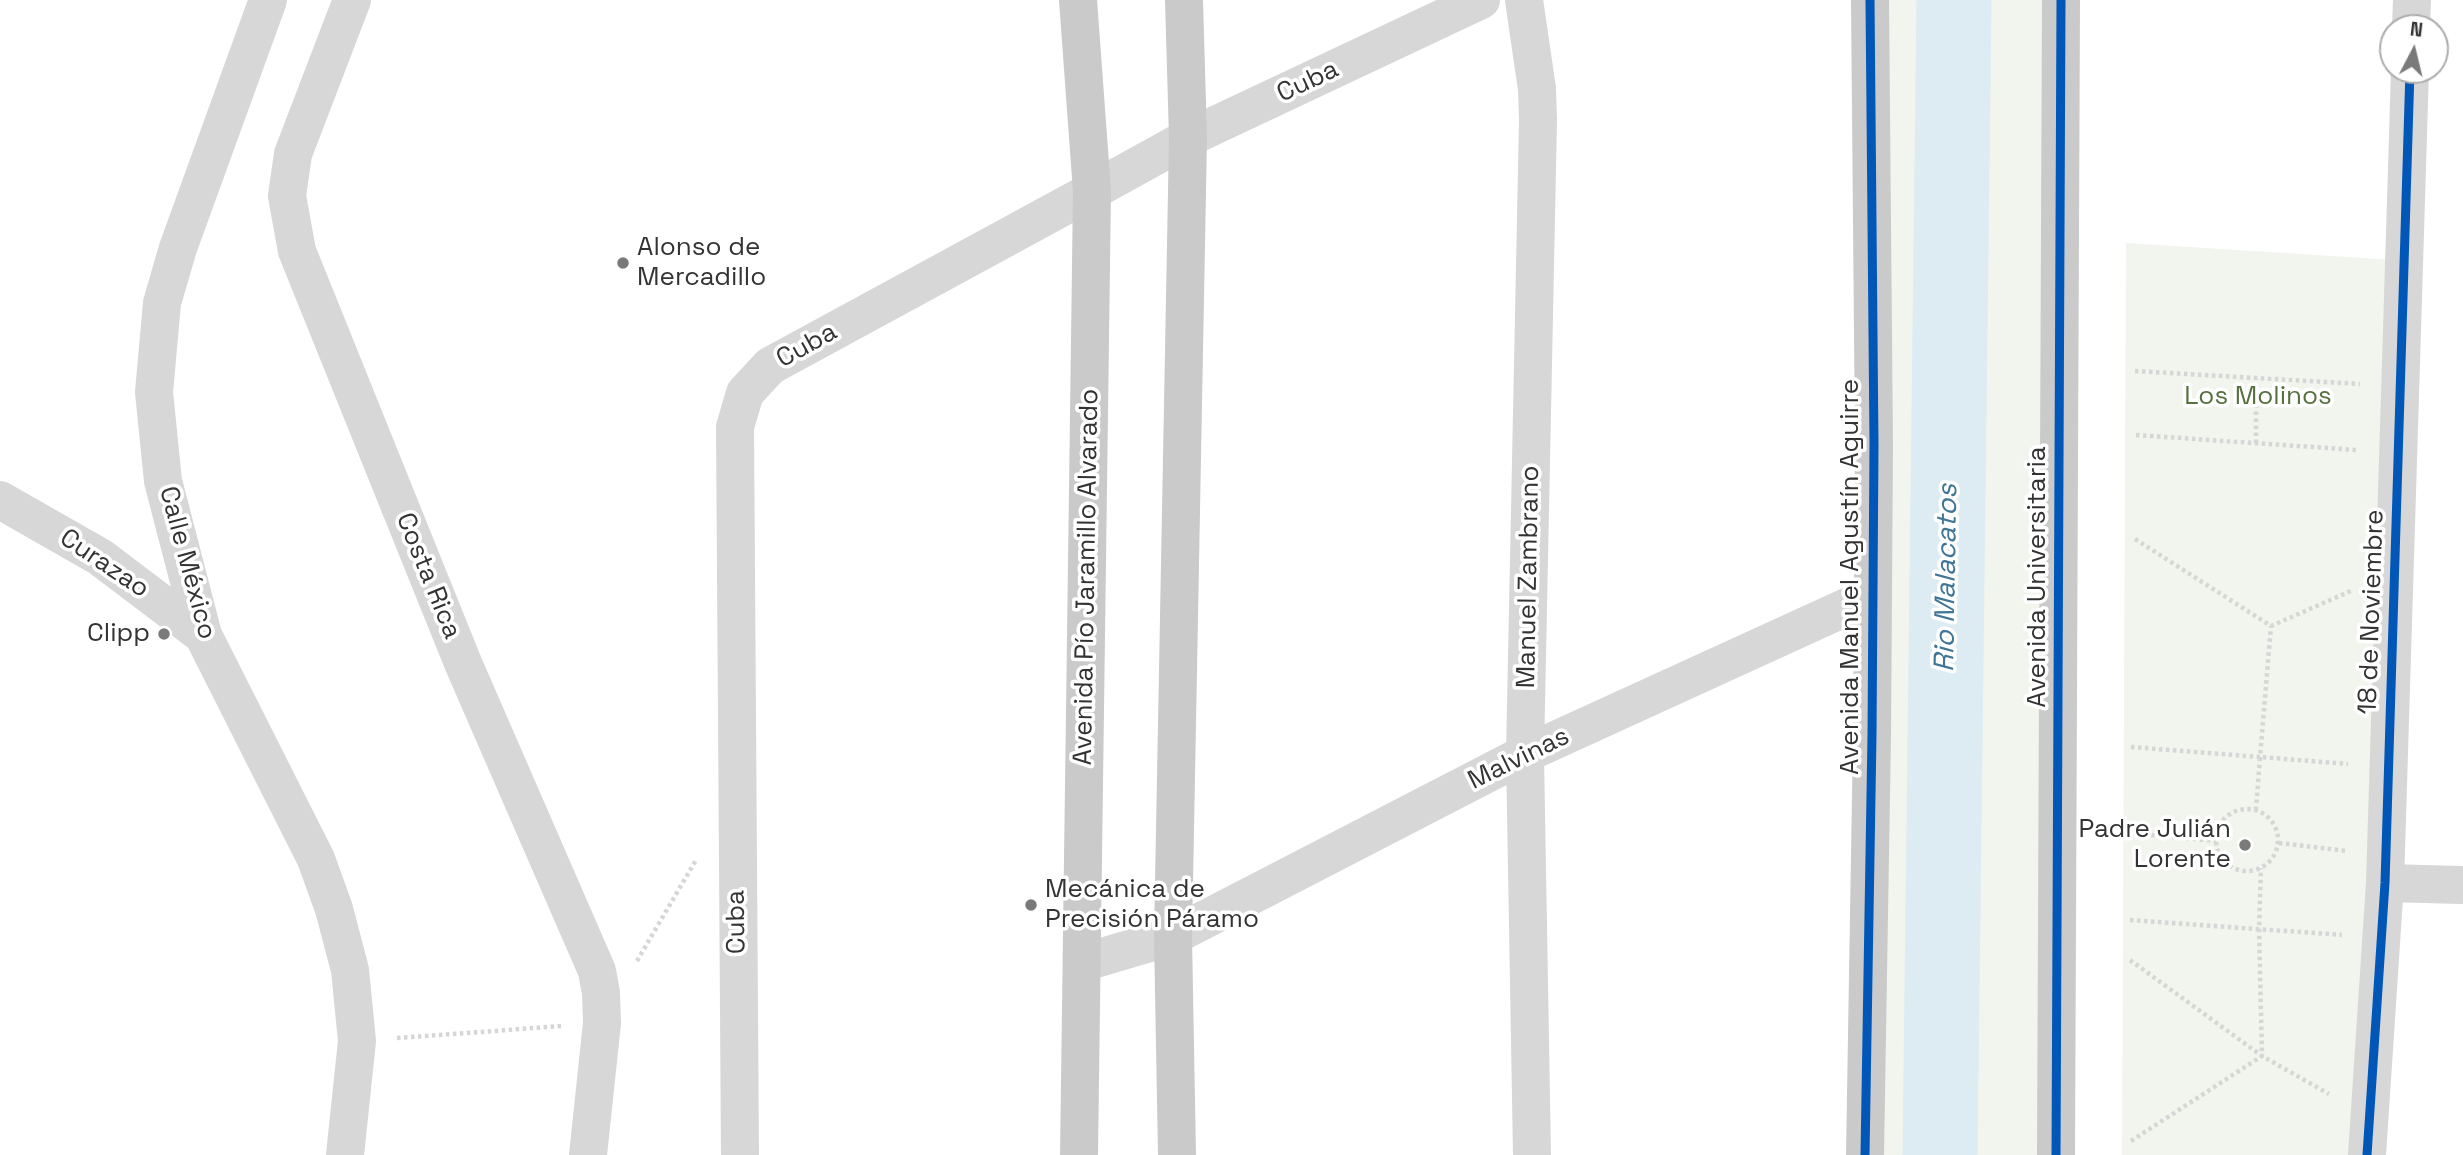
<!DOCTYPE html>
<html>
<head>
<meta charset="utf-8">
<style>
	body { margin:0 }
	#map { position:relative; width:2463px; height:1155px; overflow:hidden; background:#fff; font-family:"Space Grotesk",sans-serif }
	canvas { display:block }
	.north { position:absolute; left:2379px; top:14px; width:70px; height:70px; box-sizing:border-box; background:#fff; border:2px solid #adadad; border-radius:50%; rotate:7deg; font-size:19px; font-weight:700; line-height:28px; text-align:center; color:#333 }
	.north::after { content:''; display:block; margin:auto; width:24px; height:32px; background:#7a7a7a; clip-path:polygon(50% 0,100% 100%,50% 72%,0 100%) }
</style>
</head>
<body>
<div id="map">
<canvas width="2463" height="1155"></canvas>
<div class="north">N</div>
</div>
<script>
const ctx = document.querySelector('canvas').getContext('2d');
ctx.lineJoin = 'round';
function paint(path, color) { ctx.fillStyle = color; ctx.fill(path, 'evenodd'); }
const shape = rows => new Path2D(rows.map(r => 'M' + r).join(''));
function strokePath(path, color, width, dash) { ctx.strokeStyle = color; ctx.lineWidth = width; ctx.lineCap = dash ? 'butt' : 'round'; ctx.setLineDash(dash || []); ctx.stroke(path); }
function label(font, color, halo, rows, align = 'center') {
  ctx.font = font + ' "Space Grotesk",sans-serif'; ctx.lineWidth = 7; ctx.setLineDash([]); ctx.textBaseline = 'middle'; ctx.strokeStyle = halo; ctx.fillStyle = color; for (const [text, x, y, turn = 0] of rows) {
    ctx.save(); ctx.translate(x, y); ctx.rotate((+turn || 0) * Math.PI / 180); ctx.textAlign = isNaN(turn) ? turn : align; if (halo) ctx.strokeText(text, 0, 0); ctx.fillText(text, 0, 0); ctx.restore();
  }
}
paint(shape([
	[1870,0,2061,0,2056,1155,1865,1155],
	[2126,243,2396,260,2363,1155,2122,1155]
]), '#f1f5ed');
strokePath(shape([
	[1940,1155,1954,0]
]), '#ddebf3', 75);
strokePath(shape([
	[2135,371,2360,384],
	[2136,435,2357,450],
	[2256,443,2256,379],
	[2135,539,2271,626,2353,590],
	[2131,747,2260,757,2271,626],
	'2216 840a31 31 0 1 1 62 0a31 31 0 1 1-62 0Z',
	[2256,810,2260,757,2348,764],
	[2130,833,2216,841],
	[2279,843,2347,851],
	[2130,920,2342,935],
	[2130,960,2262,1056,2329,1094],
	[637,961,696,860],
	[397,1038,562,1026],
	[2131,1141,2262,1056,2259,929,2261,868]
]), '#d6d6d6', 4.5, [3.5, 3.5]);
strokePath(shape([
	[268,0,178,248,162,303,154,392,163,481,203,635,316,859,334,909,350,970,357,1041,345,1155],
	[352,0,293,154,287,196,297,251,463,663,597,971,601,993,602,1023,588,1155],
	[1524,0,1537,89,1538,120,1525,754,1532,1155],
	[0,500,100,557,203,635],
	[2385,883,2463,885],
	[1082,963,1173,936,1525,754,1873,595],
	[740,1155,735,427,745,393,770,366,1092,191]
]), '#d7d7d7', 38);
strokePath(shape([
	[2411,28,2412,0],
	[1092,191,1188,138,1481,0],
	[2367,1155,2385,883,2410,70]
]), '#d7d7d7', 38);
strokePath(shape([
	[1078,0,1092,191,1079,1155],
	[1177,1155,1173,936,1188,138,1184,0],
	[1865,1155,1872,735,1874,445,1870,0],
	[2056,1155,2061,0]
]), '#cacaca', 38);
strokePath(shape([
	[1865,1155,1872,735,1874,445,1870,0],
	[2056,1155,2061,0],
	[2367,1155,2385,883,2410,70]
]), '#0057b8', 9);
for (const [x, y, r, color] of [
	[623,263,7,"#7a7a7a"],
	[164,634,7,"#7a7a7a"],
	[2245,845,7,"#7a7a7a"],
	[1031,905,7,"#7a7a7a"]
]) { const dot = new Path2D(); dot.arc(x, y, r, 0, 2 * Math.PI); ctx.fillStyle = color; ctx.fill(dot); strokePath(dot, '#fff', 2.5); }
label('26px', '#333', '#fff', [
	["Cuba",1308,82,-25],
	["Cuba",807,346,-29],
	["Calle México",187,563,75],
	["Curazao",104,564,34],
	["Costa Rica",428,576,68],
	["Avenida Pío Jaramillo Alvarado",1087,577,-89],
	["Manuel Zambrano",1529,577,-89],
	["Avenida Manuel Agustín Aguirre",1851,577,-90],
	["Avenida Universitaria",2038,577,-90],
	["18 de Noviembre",2372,612,-88],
	["Malvinas",1519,759,-26],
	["Cuba",737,922,-91]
]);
label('26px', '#333', '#fff', [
	["Alonso de",637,248],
	["Mercadillo",637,278],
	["Clipp",150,634,"right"],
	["Padre Julián",2231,830,"right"],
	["Lorente",2231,860,"right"],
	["Mecánica de",1045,890],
	["Precisión Páramo",1045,920]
], 'left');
label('26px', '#56703f', '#fff', [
	["Los Molinos",2258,397]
]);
label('italic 28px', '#3f7597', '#fff', [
	["Rio Malacatos",1947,578,-89]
]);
</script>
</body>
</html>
